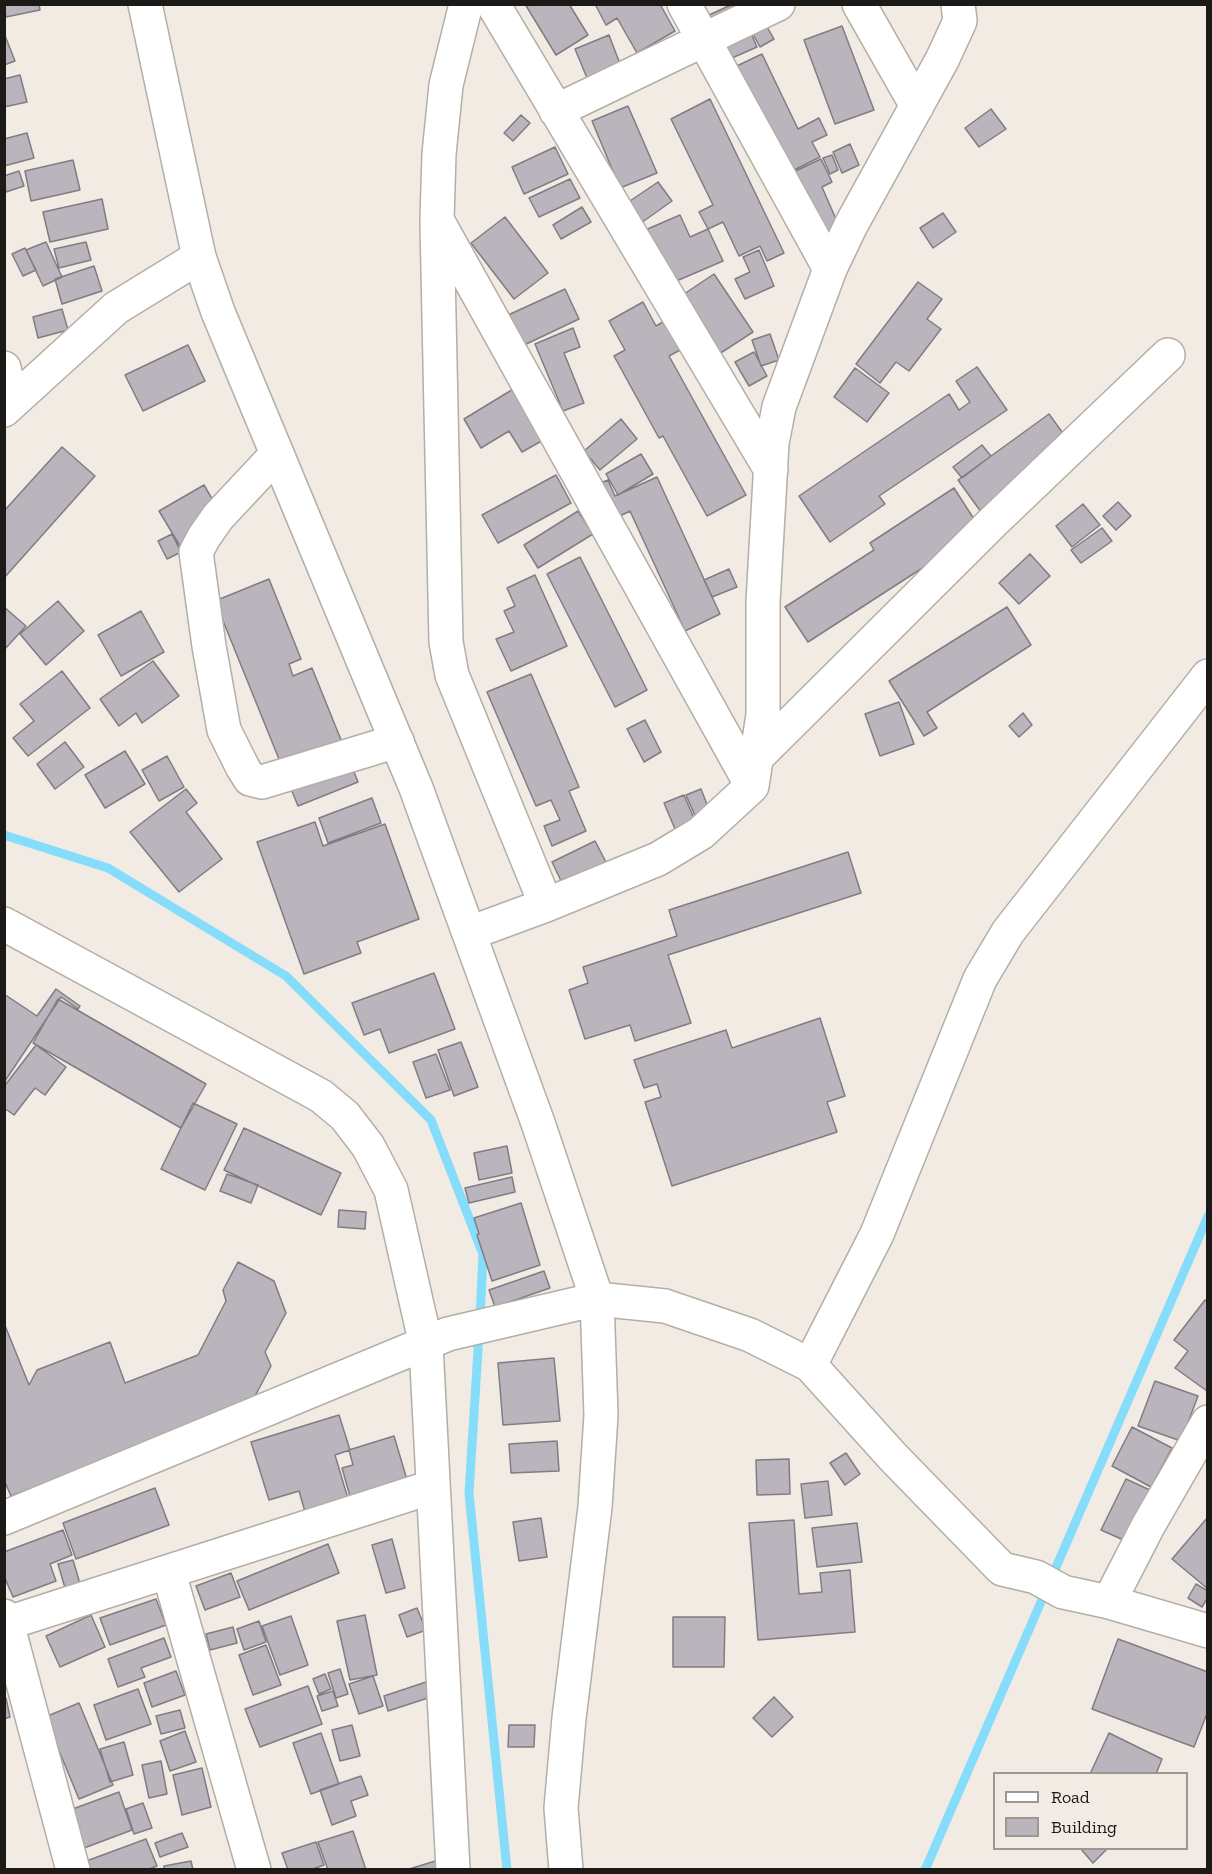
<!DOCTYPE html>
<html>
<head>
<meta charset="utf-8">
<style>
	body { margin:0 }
	#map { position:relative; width:1212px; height:1874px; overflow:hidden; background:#f1ebe3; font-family:"Zilla Slab",serif }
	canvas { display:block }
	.frame { position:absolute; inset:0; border:6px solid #1c1a17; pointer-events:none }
	.legend { position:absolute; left:993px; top:1772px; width:195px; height:78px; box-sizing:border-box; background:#f1ebe3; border:2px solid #9c9791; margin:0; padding:8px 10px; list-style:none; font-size:18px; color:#1c1a17 }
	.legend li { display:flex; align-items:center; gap:12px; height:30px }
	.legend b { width:30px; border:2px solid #9c9791 }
</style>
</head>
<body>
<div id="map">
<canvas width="1212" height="1874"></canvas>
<div class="frame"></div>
<ul class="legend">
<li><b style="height:8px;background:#fff"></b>Road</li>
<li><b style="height:16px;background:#bab5bd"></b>Building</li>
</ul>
</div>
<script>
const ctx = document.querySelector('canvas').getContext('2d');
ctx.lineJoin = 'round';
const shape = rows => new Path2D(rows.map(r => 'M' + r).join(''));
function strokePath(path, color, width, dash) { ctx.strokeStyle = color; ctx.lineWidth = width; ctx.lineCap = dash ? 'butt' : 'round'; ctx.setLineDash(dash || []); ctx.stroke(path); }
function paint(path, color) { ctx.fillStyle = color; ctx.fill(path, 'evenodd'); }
strokePath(shape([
	[4,835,108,868,286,976,431,1120,483,1254,480,1320],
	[479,1334,469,1493,507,1870],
	[925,1870,1208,1216]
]), '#85ddfb', 9);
const building = shape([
	[4,4,39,4,40,10,6,17,4,4],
	[525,4,569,4,588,35,556,55,525,4],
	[595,4,660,4,675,31,637,53,617,18,606,25,595,4],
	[733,4,757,4,743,15,757,47,716,65,696,21,733,4],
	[762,18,774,39,760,47,748,25,762,18],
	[842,26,874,110,835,124,804,40,842,26],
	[4,33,15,61,4,65,4,33],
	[609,35,625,77,592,90,575,49,609,35],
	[762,54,798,129,819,118,827,135,812,142,820,157,782,176,724,72,762,54],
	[20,75,27,102,4,107,4,79,20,75],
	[710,99,784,253,767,261,760,246,739,256,723,222,708,229,699,212,713,205,671,119,710,99],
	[628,106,657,173,620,188,592,121,628,106],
	[991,109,1006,129,979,147,965,128,991,109],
	[521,115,530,123,513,141,504,133,521,115],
	[27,133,34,158,4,166,4,139,27,133],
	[850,144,859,165,842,173,833,152,850,144],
	[555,147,568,174,524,194,512,167,555,147],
	[832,155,838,170,830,174,823,158,832,155],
	[821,159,832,182,822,187,842,233,816,244,785,176,821,159],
	[73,160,80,190,31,201,25,171,73,160],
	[19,171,24,186,6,192,4,176,19,171],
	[570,179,580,198,539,217,529,198,570,179],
	[658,182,672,201,641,223,627,203,658,182],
	[102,199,108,229,50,242,43,212,102,199],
	[582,207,591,222,561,239,553,225,582,207],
	[943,213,956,232,933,248,920,228,943,213],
	[680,215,690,237,708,229,723,261,667,285,643,231,680,215],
	[505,217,548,273,514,299,471,243,505,217],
	[46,242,62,277,43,286,26,250,46,242],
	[86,242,91,260,59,268,54,249,86,242],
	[25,248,36,270,23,276,12,254,25,248],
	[759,250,774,286,745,299,735,279,750,272,743,257,759,250],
	[94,266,102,291,62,304,55,279,94,266],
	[714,274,753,332,716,356,678,298,714,274],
	[918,282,942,299,927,319,941,329,909,371,896,362,880,383,856,364,918,282],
	[565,289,579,319,520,347,506,316,565,289],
	[643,302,656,326,668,319,684,348,669,356,746,495,707,516,663,436,659,438,614,356,625,350,609,321,643,302],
	[62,309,68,330,38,338,33,317,62,309],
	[573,328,580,347,564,353,584,403,563,411,535,344,573,328],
	[770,334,779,360,761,366,752,340,770,334],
	[188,345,205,381,143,411,125,375,188,345],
	[754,352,767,376,749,386,735,362,754,352],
	[977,367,1007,410,879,496,885,504,830,542,799,496,949,394,959,410,970,402,956,381,977,367],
	[855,368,889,393,867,422,834,397,855,368],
	[515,388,545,439,522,452,509,431,481,448,464,419,515,388],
	[1049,414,1075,450,984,516,958,480,1049,414],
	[621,419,637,439,600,470,584,451,621,419],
	[982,445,991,456,962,478,953,467,982,445],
	[62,447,95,476,4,578,4,511,62,447],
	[641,454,653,474,618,495,606,474,641,454],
	[556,475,571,503,498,543,482,515,556,475],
	[657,477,720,614,685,631,630,511,614,519,598,484,608,480,615,496,657,477],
	[204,485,225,521,180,546,159,511,204,485],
	[954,488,981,530,808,642,785,607,874,550,870,543,954,488],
	[1118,502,1131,516,1116,530,1103,516,1118,502],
	[1083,504,1100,525,1072,547,1056,526,1083,504],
	[578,511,593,534,538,568,524,545,578,511],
	[1102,528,1112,541,1081,563,1071,550,1102,528],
	[172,534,181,552,167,559,158,541,172,534],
	[1030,554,1050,576,1019,604,999,583,1030,554],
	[580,557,647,690,615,707,547,574,580,557],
	[729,569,737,587,712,597,704,580,729,569],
	[535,575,567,646,511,671,496,639,514,632,504,611,515,606,507,588,535,575],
	[269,579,301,659,289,664,293,676,312,668,358,782,298,806,215,601,269,579],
	[58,601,84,631,46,665,20,634,58,601],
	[4,607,26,626,4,650,4,607],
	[1007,607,1031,645,927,712,937,728,924,736,889,681,1007,607],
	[141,611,164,652,121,676,98,635,141,611],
	[153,661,179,696,142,723,136,713,119,726,100,699,153,661],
	[62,671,90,708,28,756,13,738,34,721,20,704,62,671],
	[531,674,579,787,569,791,586,831,552,846,544,826,560,820,551,800,536,806,487,692,531,674],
	[899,702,914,744,880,756,865,714,899,702],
	[1023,713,1032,725,1019,737,1009,726,1023,713],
	[645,720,661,752,644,762,627,729,645,720],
	[65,742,84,767,55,789,37,764,65,742],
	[125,751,145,784,105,808,85,775,125,751],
	[167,756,184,787,159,801,142,770,167,756],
	[186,789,197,803,186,812,222,859,179,892,130,832,186,789],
	[701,789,710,812,696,818,686,795,701,789],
	[684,795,695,821,675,829,664,803,684,795],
	[372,798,381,823,328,843,319,818,372,798],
	[315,822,323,846,385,824,419,919,357,942,361,953,304,974,257,842,315,822],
	[595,841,607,864,563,885,552,862,595,841],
	[848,852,861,893,668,955,691,1023,635,1041,630,1025,585,1039,569,990,588,983,583,967,677,936,669,910,848,852],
	[434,973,455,1029,389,1053,380,1029,364,1035,352,1003,434,973],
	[56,989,80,1006,78,1009,61,997,5,1081,4,994,37,1016,56,989],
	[58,999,206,1084,181,1128,33,1043,58,999],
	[820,1018,845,1096,827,1102,837,1132,672,1186,645,1102,661,1097,657,1084,644,1088,634,1060,726,1030,732,1048,820,1018],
	[461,1042,478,1087,454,1096,438,1050,461,1042],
	[36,1045,66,1067,45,1095,35,1088,14,1115,4,1108,4,1082,6,1084,36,1045],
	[436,1054,450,1090,426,1098,413,1062,436,1054],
	[193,1103,237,1124,205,1190,161,1169,193,1103],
	[244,1128,341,1173,321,1215,224,1170,244,1128],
	[507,1146,512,1173,479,1180,474,1153,507,1146],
	[227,1174,258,1185,251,1203,220,1191,227,1174],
	[512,1177,515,1192,469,1203,465,1188,512,1177],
	[521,1203,540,1265,492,1281,477,1235,479,1234,474,1218,521,1203],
	[339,1210,366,1212,365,1229,338,1227,339,1210],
	[238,1262,274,1281,286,1313,265,1352,271,1366,255,1396,244,1400,231,1424,44,1484,11,1496,4,1480,4,1323,29,1385,37,1370,110,1342,125,1383,198,1355,226,1301,223,1290,238,1262],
	[544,1271,550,1288,495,1307,489,1290,544,1271],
	[1205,1300,1208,1302,1207,1391,1175,1368,1188,1351,1174,1340,1205,1300],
	[554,1358,560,1421,503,1425,498,1363,554,1358],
	[1155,1381,1198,1396,1181,1441,1138,1426,1155,1381],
	[339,1415,350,1450,335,1455,349,1502,306,1515,299,1491,269,1500,251,1442,339,1415],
	[1132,1427,1172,1448,1151,1487,1112,1466,1132,1427],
	[394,1436,410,1490,353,1507,342,1468,353,1465,349,1450,394,1436],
	[557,1441,559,1471,511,1473,509,1444,557,1441],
	[846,1453,860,1474,845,1485,830,1463,846,1453],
	[789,1459,790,1494,757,1495,756,1460,789,1459],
	[1126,1479,1152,1491,1128,1542,1101,1530,1126,1479],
	[828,1481,832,1515,805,1518,801,1484,828,1481],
	[155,1488,169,1525,76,1559,63,1523,155,1488],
	[1208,1517,1208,1589,1172,1559,1208,1517],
	[541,1518,547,1557,519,1561,513,1522,541,1518],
	[794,1520,799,1594,822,1592,820,1573,850,1570,855,1632,758,1640,749,1523,794,1520],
	[857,1523,862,1562,817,1567,812,1528,857,1523],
	[63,1530,72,1555,50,1564,56,1581,13,1597,4,1576,4,1552,63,1530],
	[392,1539,405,1588,386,1593,372,1545,392,1539],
	[328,1544,339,1573,249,1610,237,1581,328,1544],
	[73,1560,83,1594,68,1598,58,1564,73,1560],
	[231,1573,240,1597,205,1610,196,1586,231,1573],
	[1196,1584,1208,1591,1208,1597,1202,1607,1188,1598,1196,1584],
	[156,1599,166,1625,110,1645,100,1618,156,1599],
	[417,1608,426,1630,407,1637,399,1615,417,1608],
	[91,1615,105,1647,60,1667,46,1636,91,1615],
	[365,1615,377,1675,350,1680,337,1621,365,1615],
	[291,1616,308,1665,280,1675,262,1626,291,1616],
	[673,1617,725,1617,724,1667,673,1667,673,1617],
	[259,1621,266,1642,244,1650,237,1629,259,1621],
	[233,1627,237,1643,210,1650,206,1634,233,1627],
	[164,1638,171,1657,141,1668,145,1677,118,1687,108,1659,164,1638],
	[1118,1639,1208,1672,1208,1711,1194,1747,1092,1709,1118,1639],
	[266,1645,281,1685,253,1695,239,1655,266,1645],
	[340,1669,348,1694,336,1698,328,1673,340,1669],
	[176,1671,185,1695,152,1707,144,1683,176,1671],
	[325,1674,331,1689,319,1694,313,1679,325,1674],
	[373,1676,383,1706,359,1714,349,1684,373,1676],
	[429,1681,434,1696,388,1711,384,1696,429,1681],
	[308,1686,322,1724,260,1747,245,1709,308,1686],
	[138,1689,151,1724,106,1740,94,1705,138,1689],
	[333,1691,338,1706,322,1711,317,1696,333,1691],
	[774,1697,793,1717,772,1737,753,1718,774,1697],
	[6,1698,10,1717,4,1719,4,1699,6,1698],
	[79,1703,113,1785,79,1799,45,1717,79,1703],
	[180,1710,185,1728,161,1734,156,1716,180,1710],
	[352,1725,360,1756,340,1761,332,1730,352,1725],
	[509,1725,535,1725,534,1747,508,1747,509,1725],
	[185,1731,196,1762,170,1771,160,1741,185,1731],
	[321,1733,339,1784,311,1794,293,1743,321,1733],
	[1109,1733,1162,1759,1156,1774,1090,1774,1109,1733],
	[124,1742,133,1775,110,1782,100,1749,124,1742],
	[161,1761,167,1794,149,1798,142,1765,161,1761],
	[202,1768,211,1807,182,1815,173,1775,202,1768],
	[361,1776,368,1795,351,1801,356,1816,332,1825,320,1790,361,1776],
	[119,1792,132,1830,84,1848,70,1810,119,1792],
	[143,1803,152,1828,134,1834,126,1809,143,1803],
	[353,1831,366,1870,328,1870,318,1842,353,1831],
	[182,1833,188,1847,160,1857,155,1843,182,1833],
	[146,1839,157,1866,146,1870,83,1870,81,1863,146,1839],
	[316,1842,324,1865,310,1870,288,1870,282,1853,316,1842],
	[1080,1848,1108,1848,1093,1863,1080,1848],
	[445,1858,448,1870,406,1870,445,1858],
	[191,1861,193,1870,164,1870,164,1866,191,1861]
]);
paint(building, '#bab5bd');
strokePath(building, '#817c84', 1.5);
const minor = shape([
	[466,4,446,85,439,154,437,220,752,786,701,833,658,859,546,905,470,933],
	[493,4,771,470],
	[684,4,830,269],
	[859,4,917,106],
	[556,111,778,4],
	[437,224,446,642,452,675,546,905],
	[4,368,12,402],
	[4,410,116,308,199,257],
	[277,454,218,517,204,537,196,552,209,646,224,730,243,768,250,779,262,782,397,741],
	[756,758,993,522,1168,355],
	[752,786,763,715,763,602,772,443,779,407,830,269,851,225,942,60,960,21,958,4],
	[4,924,321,1096,345,1116,368,1146,391,1190,426,1345,453,1870],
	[810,1365,877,1234,980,979,1008,932,1208,676],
	[4,1518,448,1334,597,1299,665,1306,750,1335,810,1365,893,1457,1002,1569,1036,1577,1063,1592,1109,1602,1208,1631],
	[169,1573,254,1870],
	[1109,1602,1148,1526,1208,1422],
	[4,1616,7,1623,17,1620,432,1487],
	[7,1623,73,1870]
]);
const secondary = shape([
	[145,4,199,257,218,312,416,788,538,1123,597,1299,601,1415,595,1507,569,1718,561,1808,566,1870]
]);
strokePath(minor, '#b3aea6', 36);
strokePath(secondary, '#b3aea6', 36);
strokePath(minor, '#fff', 33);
strokePath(secondary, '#fff', 33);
</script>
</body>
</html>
